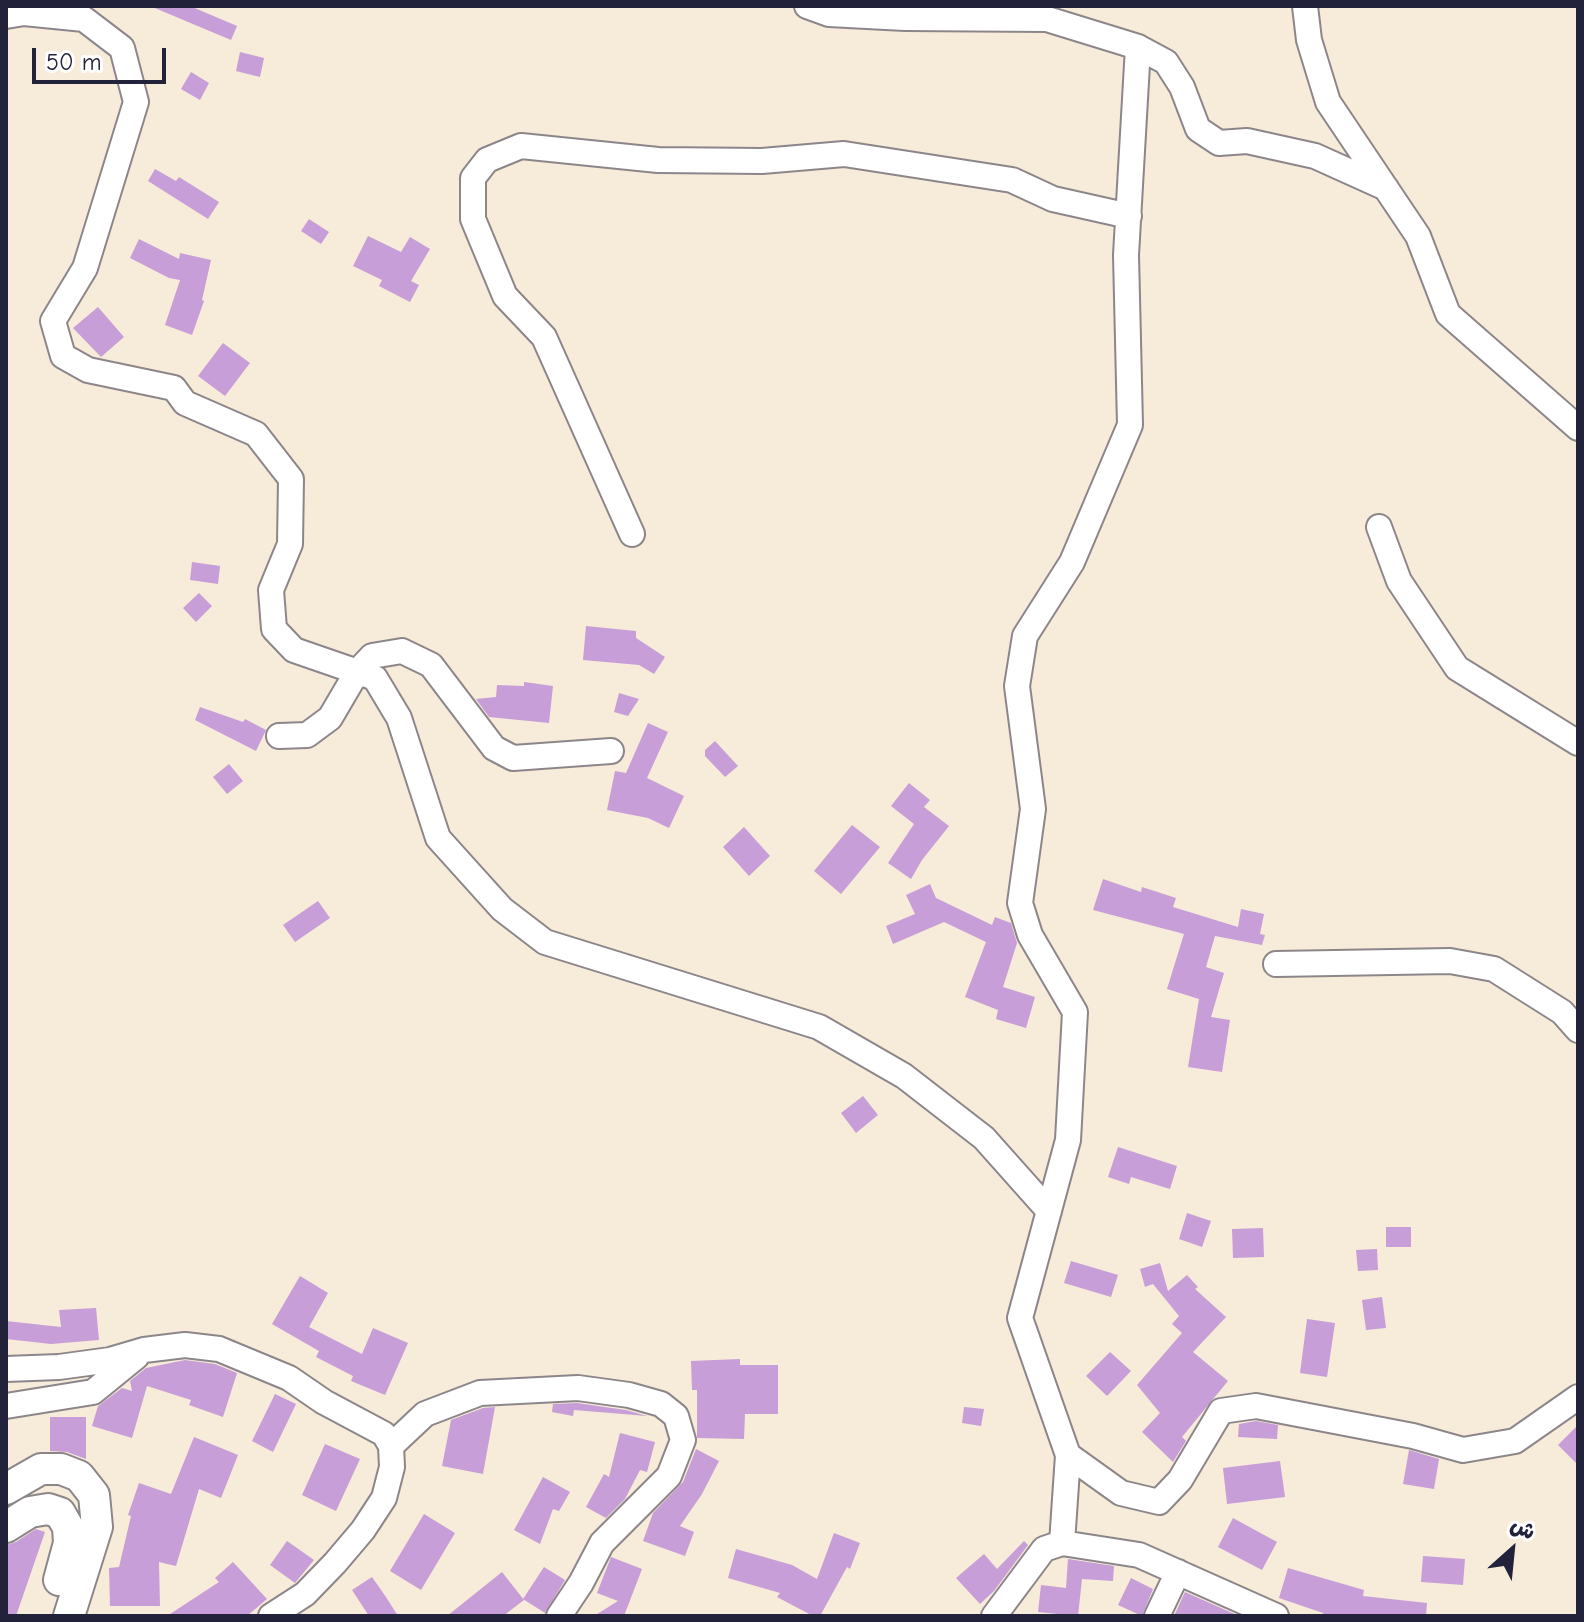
<!DOCTYPE html>
<html>
<head>
<meta charset="utf-8">
<style>
	body { margin:0 }
	#map { position:relative; width:1584px; height:1622px; overflow:hidden; background:#f7ebd9; font-family:"Comic Neue","Playpen Sans Arabic",sans-serif }
	canvas { display:block }
	.frame { position:absolute; inset:0; border:8px solid #22223b; pointer-events:none }
	.north { position:absolute; left:1472px; top:1510px; width:80px; height:80px; -webkit-text-stroke:6px #fff; paint-order:stroke; rotate:27deg; font-size:22px; font-weight:700; line-height:32px; text-align:center; color:#22223b }
	.north::after { content:''; display:block; margin:auto; width:28px; height:36px; background:#22223b; clip-path:polygon(50% 0,100% 100%,50% 72%,0 100%) }
	.scale { position:absolute; left:32px; top:48px; width:134px; height:36px; box-sizing:border-box; border:4px solid #22223b; border-top:0; padding-left:10px; font-size:24px; line-height:28px; white-space:nowrap; color:#22223b; -webkit-text-stroke:6px #fff; paint-order:stroke }
</style>
</head>
<body>
<div id="map">
<canvas width="1584" height="1622"></canvas>
<div class="frame"></div>
<div class="north">ش</div>
<div class="scale">50 m</div>
</div>
<script>
const ctx = document.querySelector('canvas').getContext('2d');
ctx.lineJoin = 'round';
function paint(path, color) { ctx.fillStyle = color; ctx.fill(path, 'evenodd'); }
const shape = rows => new Path2D(rows.map(r => 'M' + r).join(''));
function strokePath(path, color, width, dash) { ctx.strokeStyle = color; ctx.lineWidth = width; ctx.lineCap = dash ? 'butt' : 'round'; ctx.setLineDash(dash || []); ctx.stroke(path); }
paint(shape([
	[150,6,190,6,237,26,231,40],
	[240,52,264,58,260,77,236,71],
	[191,72,209,83,200,100,181,89],
	[155,169,176,181,179,177,219,202,208,219,148,181],
	[309,219,329,232,321,244,301,231],
	[368,236,401,252,410,237,430,249,411,281,419,285,410,302,379,286,382,280,353,266],
	[139,239,179,259,180,253,211,260,202,300,204,301,192,335,165,325,180,280,169,278,130,258],
	[98,307,124,337,101,357,73,328],
	[223,343,250,363,225,396,198,376],
	[192,562,220,566,218,584,190,580],
	[199,593,212,606,196,622,183,608],
	[586,626,636,631,636,638,665,657,654,674,639,665,583,660],
	[524,682,553,686,549,723,489,717,476,699,496,697,497,685,524,686],
	[619,693,639,699,628,716,614,712],
	[200,707,243,722,245,719,266,730,256,751,195,720],
	[648,723,668,732,647,778,684,796,669,828,648,818,607,810,615,771,626,773],
	[715,741,738,766,725,777,705,756,705,750],
	[229,764,243,781,227,794,213,777],
	[909,783,930,800,924,807,949,826,922,860,911,879,888,863,914,824,891,806],
	[852,825,880,847,841,894,814,871],
	[744,827,770,856,749,876,723,847],
	[1103,879,1141,892,1142,887,1176,898,1173,907,1238,927,1241,909,1264,914,1260,934,1265,935,1262,945,1215,936,1206,967,1224,973,1211,1017,1230,1020,1222,1072,1188,1067,1199,999,1167,989,1184,934,1093,910],
	[930,884,936,898,992,925,995,917,1011,923,1017,943,1003,987,1035,997,1026,1028,996,1019,998,1010,965,997,986,942,944,922,893,944,886,926,915,914,906,895],
	[318,901,330,918,295,942,283,925],
	[863,1096,878,1115,856,1133,841,1113],
	[1118,1147,1177,1166,1170,1189,1131,1177,1129,1184,1108,1177],
	[1187,1213,1211,1221,1202,1247,1179,1239],
	[1386,1227,1411,1227,1411,1247,1386,1247],
	[1263,1228,1264,1257,1233,1258,1232,1229],
	[1377,1249,1378,1270,1358,1271,1356,1250],
	[1071,1261,1118,1275,1111,1297,1064,1283],
	[1160,1263,1168,1291,1187,1275,1198,1287,1195,1289,1226,1317,1193,1352,1228,1381,1182,1437,1186,1441,1173,1462,1142,1432,1160,1413,1137,1385,1182,1333,1172,1324,1179,1316,1153,1284,1145,1287,1140,1269],
	[300,1276,328,1293,309,1327,362,1354,373,1328,408,1343,385,1395,351,1381,353,1376,316,1357,319,1351,272,1324],
	[1382,1297,1386,1328,1366,1330,1362,1300],
	[96,1308,99,1340,51,1344,6,1339,6,1321,61,1327,59,1310],
	[1307,1319,1335,1323,1327,1377,1300,1373],
	[1110,1352,1131,1371,1107,1396,1086,1376],
	[740,1359,740,1365,778,1365,778,1414,745,1414,744,1439,697,1438,697,1390,692,1390,691,1361],
	[185,1360,215,1364,237,1373,223,1417,189,1405,191,1400,147,1386,132,1438,92,1426,98,1406,122,1388,132,1391,130,1381,146,1368],
	[275,1394,296,1404,273,1452,252,1441],
	[577,1403,626,1410,647,1416,574,1410,573,1416,552,1412,553,1404],
	[495,1407,483,1474,442,1466,451,1420,483,1408],
	[964,1407,984,1409,981,1426,962,1423],
	[50,1417,86,1417,86,1459,67,1452,50,1451],
	[1256,1421,1278,1425,1277,1439,1238,1437,1239,1424],
	[1578,1425,1578,1465,1558,1445],
	[620,1433,655,1442,647,1472,640,1470,625,1499,606,1518,586,1507,604,1474,609,1477],
	[194,1437,238,1455,221,1498,199,1489,176,1566,159,1562,160,1606,110,1606,109,1568,119,1567,131,1516,128,1515,139,1483,171,1494],
	[325,1444,360,1459,336,1511,302,1495],
	[696,1449,719,1461,702,1494,680,1526,694,1532,685,1556,643,1541,653,1513,683,1482],
	[1409,1450,1439,1459,1434,1489,1403,1484],
	[1280,1461,1285,1497,1227,1504,1223,1468],
	[543,1477,570,1492,559,1511,553,1509,540,1544,514,1530],
	[424,1514,455,1533,421,1590,390,1571],
	[1233,1518,1277,1542,1262,1570,1218,1547],
	[36,1529,45,1532,16,1616,6,1616,6,1545,16,1542],
	[834,1533,860,1543,850,1569,847,1567,820,1616,813,1616,777,1597,780,1593,728,1578,736,1549,792,1565,817,1579],
	[287,1541,314,1560,295,1583,270,1565],
	[1024,1541,1028,1545,994,1591,980,1604,956,1578,984,1554,997,1569],
	[1423,1556,1465,1559,1463,1585,1421,1582],
	[611,1557,642,1569,624,1616,594,1616,618,1601,597,1593],
	[1068,1559,1114,1566,1113,1581,1082,1579,1078,1616,1038,1612,1041,1585,1066,1588],
	[233,1562,267,1599,247,1616,167,1616,219,1582,215,1578],
	[544,1567,565,1580,545,1613,523,1599],
	[1288,1568,1364,1590,1363,1596,1427,1603,1426,1616,1322,1616,1323,1613,1279,1598],
	[502,1572,524,1600,503,1616,447,1616],
	[372,1577,386,1597,398,1616,369,1616,352,1590],
	[1131,1578,1153,1589,1142,1616,1118,1605],
	[1185,1592,1239,1616,1179,1616,1175,1614]
]), '#c79ed7');
const minor = shape([
	[807,6,829,14,905,18,1047,19,1138,47,1166,62,1182,87,1198,129,1219,143,1247,141,1315,156,1386,188],
	[1305,6,1309,40,1328,102,1418,236,1448,314,1578,428],
	[6,16,24,13,84,19,122,48,136,102,85,268,53,321,63,356,88,370,174,388,185,403,256,434,291,479,290,544,271,590,274,629,294,650,375,678,399,718,438,838,502,909,545,942,819,1027,904,1076,984,1138,1049,1211],
	[1138,47,1126,255,1130,425,1072,562,1025,636,1017,686,1033,809,1020,903,1030,935,1075,1012,1068,1140,1020,1318,1068,1455,1121,1493,1159,1502,1180,1480,1221,1411,1256,1406,1413,1436,1463,1450,1515,1441,1578,1397],
	[1379,527,1399,581,1457,668,1578,743],
	[632,534,544,337,505,296,473,219,473,178,487,160,521,146,658,160,762,161,844,154,1012,180,1053,199,1129,216],
	[279,736,307,735,330,718,357,672,372,656,402,651,431,665,494,748,513,758,611,751],
	[1276,964,1450,961,1494,969,1562,1012,1578,1030],
	[6,1369,59,1367,110,1360,144,1350,185,1345,219,1349,289,1378,324,1402,384,1434,391,1446,392,1467,384,1498,363,1530,335,1563,305,1594,271,1616],
	[6,1406,93,1392,136,1357],
	[391,1446,425,1414,480,1393,578,1388,629,1395,661,1404,676,1416,683,1440,669,1476,602,1543,581,1583,559,1616],
	[1062,1543,1068,1455],
	[994,1616,1044,1549,1062,1543,1139,1555,1276,1616],
	[1157,1616,1178,1572]
]);
const major = shape([
	[6,1489,41,1469,61,1469,79,1476,94,1495,97,1527,69,1616],
	[6,1527,30,1512,48,1509,60,1513,68,1527,69,1543,59,1580]
]);
strokePath(minor, '#8c868a', 28);
strokePath(major, '#8c868a', 34);
strokePath(minor, '#fff', 24);
strokePath(major, '#fff', 30);
</script>
</body>
</html>
